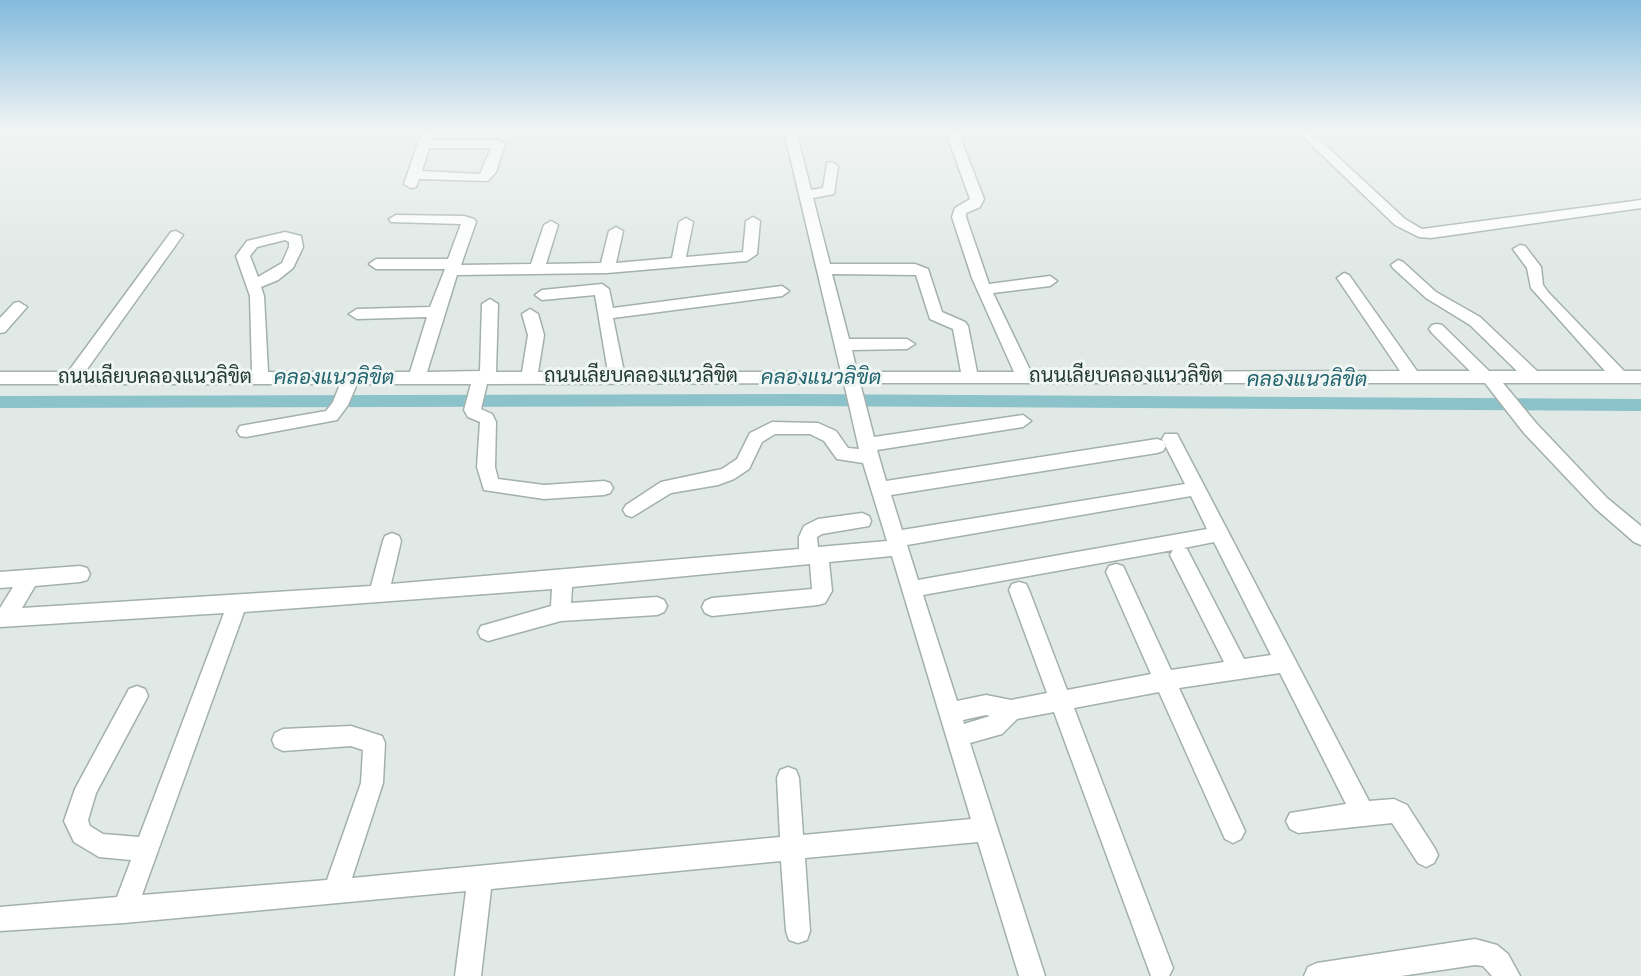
<!DOCTYPE html>
<html>
<head>
<meta charset="utf-8">
<style>
	body { margin:0 }
	canvas { display:block; background:#e0e9e5 }
</style>
</head>
<body>
<canvas width="1641" height="976"></canvas>
<script>
const ctx = document.querySelector('canvas').getContext('2d');
ctx.lineJoin = 'round';
const shape = rows => new Path2D(rows.map(r => 'M' + r).join(''));
function paint(path, color) { ctx.fillStyle = color; ctx.fill(path, 'evenodd'); }
function strokePath(path, color, width, dash) { ctx.strokeStyle = color; ctx.lineWidth = width; ctx.lineCap = dash ? 'butt' : 'round'; ctx.setLineDash(dash || []); ctx.stroke(path); }
function label(font, color, halo, rows, align = 'center') {
  ctx.font = font + ' "DM Sans",Sarabun,sans-serif'; ctx.lineWidth = 6; ctx.setLineDash([]); ctx.textBaseline = 'middle'; ctx.strokeStyle = halo; ctx.fillStyle = color; for (const [text, x, y, turn = 0] of rows) {
    ctx.save(); ctx.translate(x, y); ctx.rotate((+turn || 0) * Math.PI / 180); ctx.textAlign = isNaN(turn) ? turn : align; if (halo) ctx.strokeText(text, 0, 0); ctx.fillText(text, 0, 0); ctx.restore();
  }
}
paint(shape([
	[794,394,1641,399,1641,411,794,406,0,408,0,396,794,394]
]), '#8cc2ca');
const minor = shape([
	[422,131,434,131,431,140,499,140,505,144,496,172,488,181,419,179,416,187,411,188,404,184,422,131],
	[429,148,491,148,480,174,422,171,429,148],
	[784,131,796,131,811,190,823,188,827,163,832,162,838,166,834,194,813,198,830,264,915,264,928,269,942,312,965,322,968,326,977,372,1014,372,972,278,952,217,955,208,970,199,947,135,955,131,977,131,960,137,984,199,980,207,966,213,966,217,989,284,1050,276,1057,281,1050,286,993,293,1031,372,1400,371,1337,278,1344,273,1349,275,1417,371,1470,371,1432,333,1429,329,1432,325,1437,324,1442,325,1489,371,1517,371,1470,325,1426,298,1393,268,1391,265,1398,260,1403,262,1436,292,1480,317,1537,371,1605,371,1531,288,1527,268,1513,249,1520,245,1525,246,1541,267,1543,285,1548,292,1624,371,1641,371,1641,383,1503,383,1536,423,1607,498,1641,526,1641,545,1634,542,1595,508,1524,433,1485,383,860,383,874,437,1023,415,1031,421,1023,427,877,450,886,481,1157,439,1163,441,1166,446,1163,451,1157,453,891,495,902,530,1185,484,1162,439,1165,434,1177,434,1369,801,1394,799,1407,805,1434,847,1438,855,1434,863,1426,867,1418,863,1392,823,1298,833,1290,829,1286,821,1290,813,1346,804,1280,673,1179,688,1245,831,1241,839,1233,843,1225,839,1159,692,1074,708,1173,968,1169,976,1151,976,1054,712,1017,719,1002,734,970,743,1045,976,1019,976,978,842,805,858,810,931,807,940,798,943,789,940,786,931,781,861,491,889,481,976,455,976,466,891,124,923,0,931,0,907,117,897,131,860,99,857,74,842,64,821,75,789,129,689,137,686,145,689,148,696,96,793,88,820,90,826,103,834,139,837,224,613,0,627,0,608,13,587,0,588,0,572,80,566,87,568,90,574,87,580,80,582,35,586,22,608,371,586,383,541,385,536,392,533,399,536,401,541,391,584,799,549,799,537,804,526,818,519,862,513,869,516,871,521,869,526,822,534,817,537,818,547,887,541,863,463,837,459,824,441,810,434,775,434,762,442,749,469,734,479,718,485,671,493,632,517,626,515,623,510,626,505,661,482,722,469,737,459,750,433,772,422,818,423,836,431,848,448,859,449,844,383,487,384,481,409,492,414,496,422,495,467,498,479,544,485,604,481,610,483,613,488,610,493,604,495,544,499,484,490,477,467,480,422,468,417,464,410,471,384,357,384,348,405,337,420,246,437,240,436,237,431,240,426,326,411,333,402,340,384,0,384,0,372,68,372,171,232,176,231,183,235,85,372,252,372,250,296,236,256,247,241,285,232,301,236,303,247,293,268,278,280,261,287,264,296,268,372,410,372,427,317,357,319,349,314,357,309,430,307,445,269,376,269,369,264,376,259,448,259,461,224,391,222,389,219,396,215,464,216,474,219,476,222,461,265,531,264,544,225,551,221,558,225,546,264,601,263,609,231,616,227,623,231,616,263,672,258,679,222,686,218,693,222,686,257,743,252,746,221,753,217,760,221,757,254,747,261,607,273,457,275,427,372,480,371,482,304,490,299,498,304,496,372,522,372,528,335,522,314,530,309,538,314,544,335,538,372,608,372,595,295,542,300,535,295,542,290,602,284,609,289,613,308,782,286,789,291,782,296,613,318,624,372,841,372,784,131],
	[285,240,289,242,289,247,282,263,258,277,250,256,257,247,285,240],
	[832,274,916,275,930,319,953,329,961,372,857,372,852,350,907,349,915,344,907,339,849,339,832,274],
	[1191,496,1207,529,918,580,907,545,1191,496],
	[1214,542,1271,655,1244,659,1187,549,1184,548,1214,542],
	[1173,550,1170,555,1224,662,1171,670,1123,566,1116,564,1109,566,1106,572,1151,674,1067,690,1029,590,1026,584,1019,582,1012,584,1009,590,1047,693,1011,700,986,695,957,701,923,595,1173,550],
	[892,556,971,819,803,835,799,778,796,770,788,767,780,770,777,778,780,837,352,878,383,783,385,743,382,736,351,726,283,729,275,733,272,740,275,747,283,751,351,746,363,750,361,783,327,880,142,895,244,612,552,589,551,606,481,626,478,632,481,638,488,641,561,621,657,615,664,612,667,606,664,600,657,597,571,603,572,587,810,564,812,589,712,598,705,601,702,607,705,613,712,616,818,605,825,603,832,591,829,562,892,556],
	[986,715,990,716,964,724,963,720,986,715],
	[1297,131,1310,131,1405,219,1422,229,1641,200,1641,208,1431,238,1419,237,1395,225,1297,131],
	[19,302,27,307,5,332,0,333,0,318,14,303,19,302],
	[1475,939,1497,945,1508,954,1520,976,1492,976,1483,966,1475,965,1401,976,1304,976,1308,967,1317,963,1475,939]
]);
strokePath(minor, '#a3b0ac', 3);
paint(minor, '#fff');
const sky = ctx.createLinearGradient(0, 0, 0, 267);
sky.addColorStop(0, '#83badc');
sky.addColorStop(0.49, '#f1f5f3');
sky.addColorStop(1, '#f1f5f300');
ctx.fillStyle = sky;
ctx.fillRect(0, 0, 1641, 267);
label('20px', '#223832', '#f0f6f3', [
	["ถนนเลียบคลองแนวลิขิต",641,377],
	["ถนนเลียบคลองแนวลิขิต",1126,377],
	["ถนนเลียบคลองแนวลิขิต",155,378]
]);
label('italic 21px', '#22646e', '#f0f6f3', [
	["คลองแนวลิขิต",334,378],
	["คลองแนวลิขิต",821,378],
	["คลองแนวลิขิต",1307,380]
]);
</script>
</body>
</html>
